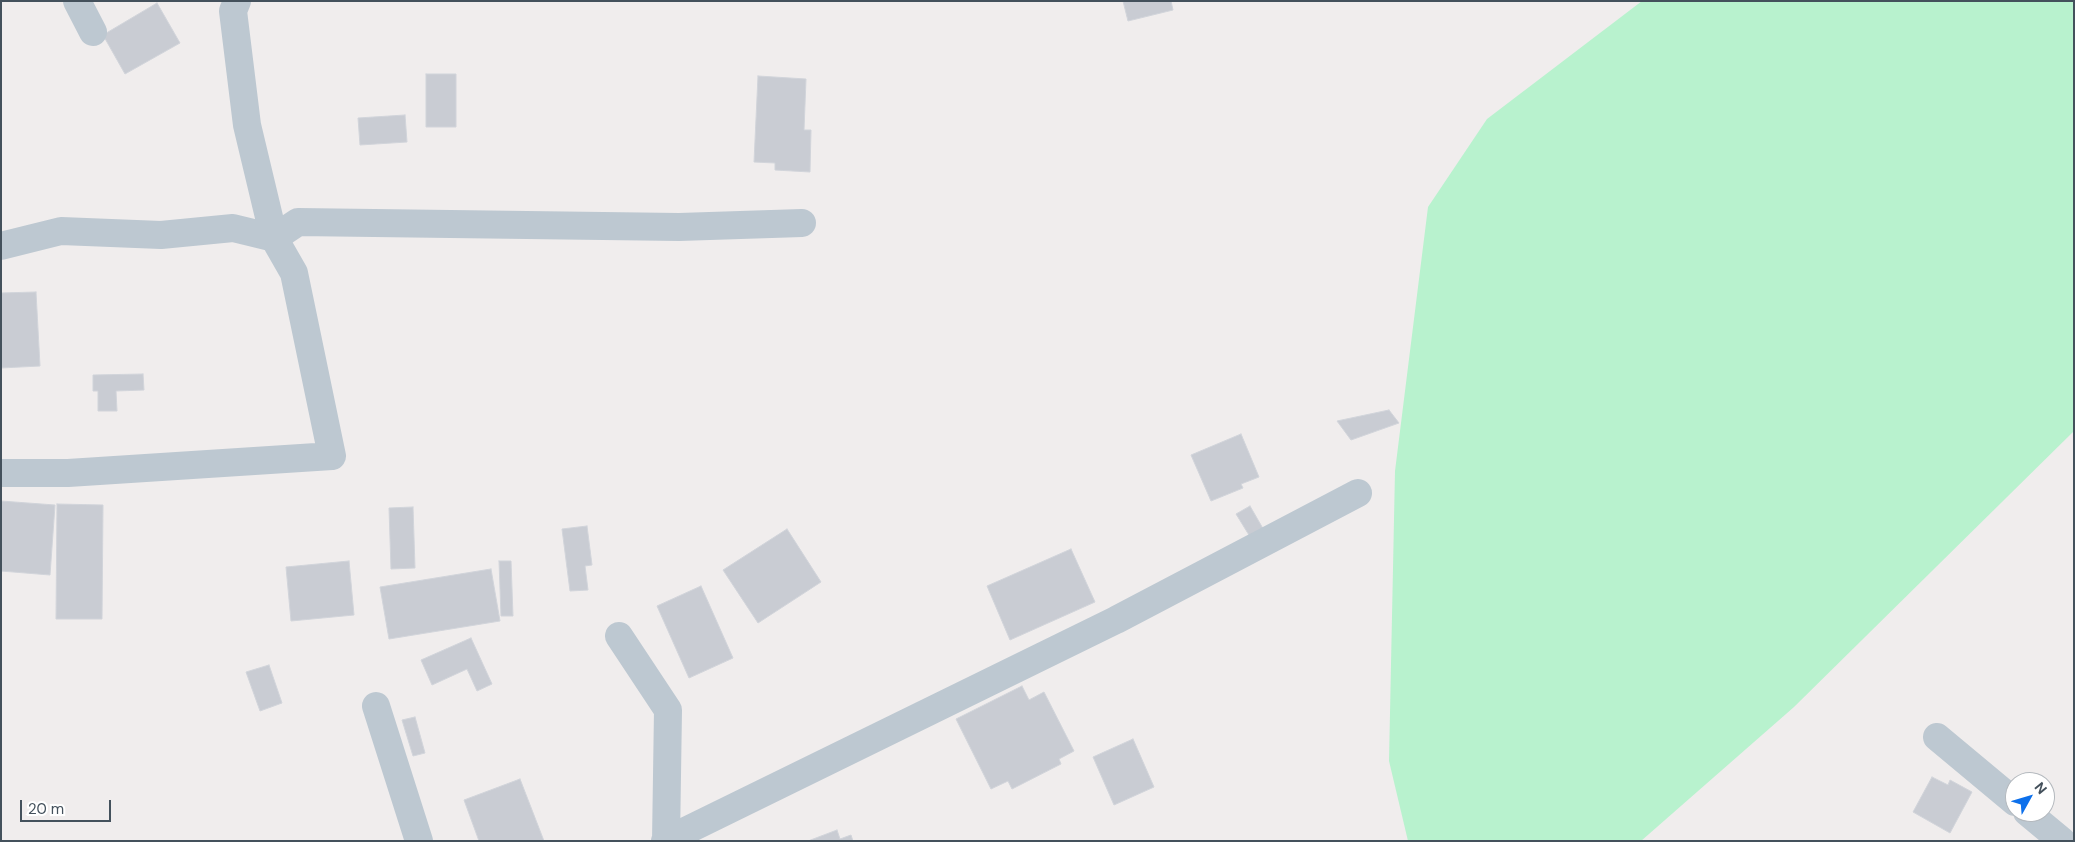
<!DOCTYPE html>
<html>
<head>
<meta charset="utf-8">
<style>
	body { margin:0 }
	#map { position:relative; width:2075px; height:842px; overflow:hidden; background:#f0eded; font-family:"DM Sans",sans-serif }
	canvas { display:block }
	.frame { position:absolute; inset:0; border:2px solid #44515c; pointer-events:none }
	.north { position:absolute; left:2005px; top:772px; width:50px; height:50px; box-sizing:border-box; background:#fff; border:1px solid #b4b9be; border-radius:50%; rotate:51deg; font-size:14px; font-weight:700; line-height:20px; text-align:center; color:#44515c }
	.north::after { content:''; display:block; margin:auto; width:18px; height:22px; background:#0d70eb; clip-path:polygon(50% 0,100% 100%,50% 72%,0 100%) }
	.scale { position:absolute; left:20px; top:800px; width:91px; height:22px; box-sizing:border-box; border:2px solid #44515c; border-top:0; padding-left:6px; font-size:15px; line-height:18px; white-space:nowrap; color:#44515c; -webkit-text-stroke:4px #fff; paint-order:stroke }
</style>
</head>
<body>
<div id="map">
<canvas width="2075" height="842"></canvas>
<div class="frame"></div>
<div class="north">N</div>
<div class="scale">20 m</div>
</div>
<script>
const ctx = document.querySelector('canvas').getContext('2d');
ctx.lineJoin = 'round';
function paint(path, color) { ctx.fillStyle = color; ctx.fill(path, 'evenodd'); }
const shape = rows => new Path2D(rows.map(r => 'M' + r).join(''));
function strokePath(path, color, width, dash) { ctx.strokeStyle = color; ctx.lineWidth = width; ctx.lineCap = dash ? 'butt' : 'round'; ctx.setLineDash(dash || []); ctx.stroke(path); }
paint(shape([
	[1642,1,2074,1,2074,431,1794,707,1641,841,1408,841,1389,761,1395,471,1428,207,1487,119]
]), '#b8f2ce');
const building = shape([
	[1123,1,1171,1,1173,10,1128,21,1123,1],
	[157,3,180,43,125,74,103,35,157,3],
	[426,74,456,74,456,127,426,127,426,74],
	[758,76,806,79,804,130,811,130,810,172,775,170,775,163,754,162,758,76],
	[405,115,407,142,360,145,358,118,405,115],
	[36,292,40,366,1,368,1,293,36,292],
	[143,374,144,390,116,391,117,411,98,411,98,391,93,391,93,375,143,374],
	[1389,410,1399,423,1351,440,1337,421,1389,410],
	[1241,434,1259,477,1241,484,1243,488,1211,501,1191,455,1241,434],
	[1,501,55,505,50,575,1,571,1,501],
	[57,504,103,505,102,619,56,619,57,504],
	[1250,506,1265,532,1252,540,1236,514,1250,506],
	[413,507,415,568,391,569,389,508,413,507],
	[587,526,592,565,585,566,588,590,570,591,562,529,587,526],
	[787,529,821,582,758,623,723,570,787,529],
	[1071,549,1095,602,1010,640,987,586,1071,549],
	[349,561,354,615,291,621,286,567,349,561],
	[499,561,511,561,513,616,501,616,499,561],
	[491,569,500,621,389,639,380,587,491,569],
	[701,586,733,658,689,678,657,606,701,586],
	[471,638,492,684,477,691,467,669,432,685,421,660,471,638],
	[269,665,282,703,260,711,246,672,269,665],
	[1022,686,1029,700,1044,692,1074,751,1059,759,1061,764,1012,789,1008,781,991,789,956,719,1022,686],
	[415,717,425,753,413,756,402,720,415,717],
	[1133,739,1154,787,1114,805,1093,757,1133,739],
	[1932,777,1948,785,1950,780,1972,792,1950,833,1913,812,1932,777],
	[520,779,544,841,479,841,464,800,520,779],
	[837,830,840,839,851,835,853,841,808,841,837,830]
]);
paint(building, '#c9ccd3');
strokePath(building, '#d1d4da', 1);
strokePath(shape([
	[77,1,93,32],
	[237,1,233,11,247,125,274,238,298,222,679,227,802,223],
	[1,246,61,231,161,235,233,228,274,238,294,273,332,456,68,473,1,473],
	[619,636,668,710,666,841],
	[376,706,419,841],
	[1937,737,2015,802],
	[2027,812,2062,841],
	[665,841,1116,620,1358,493]
]), '#bdc8d1', 28);
</script>
</body>
</html>
